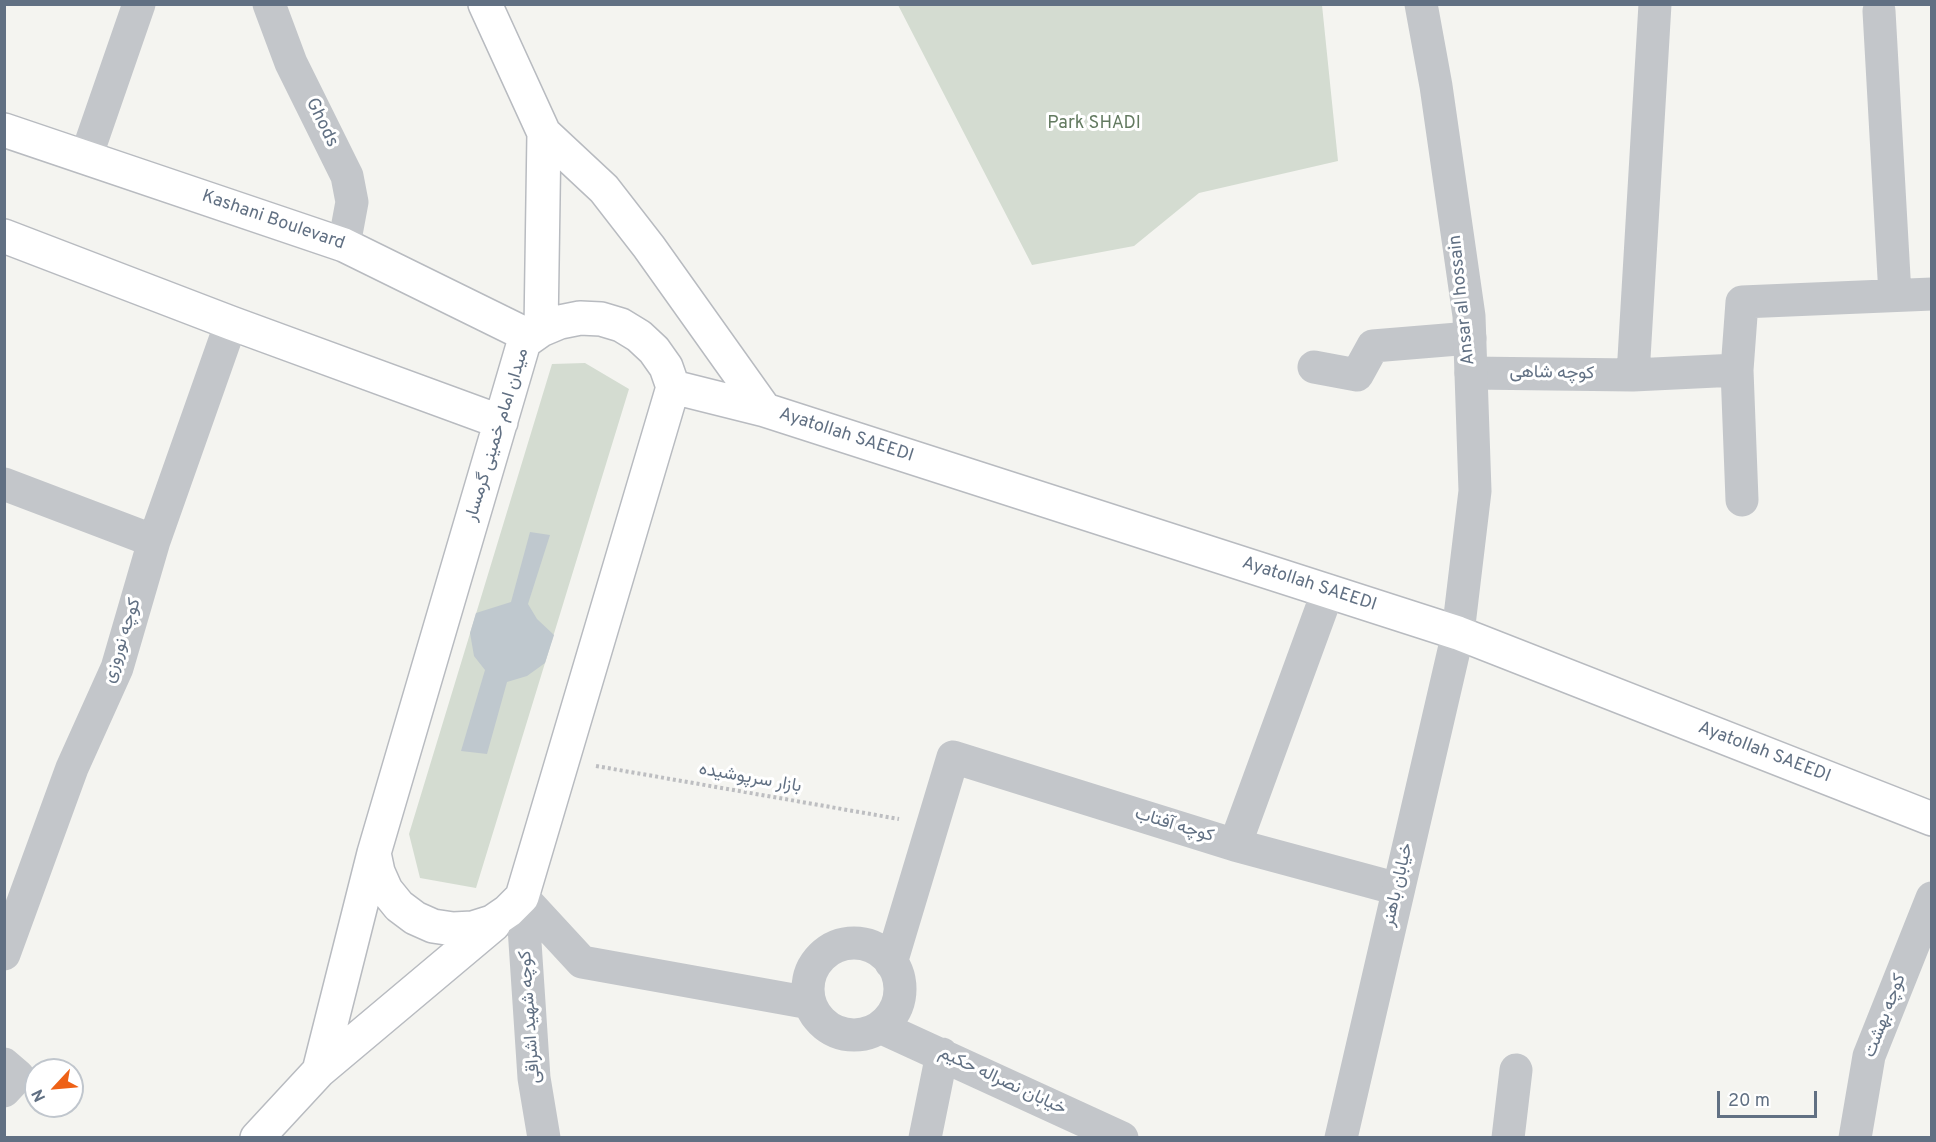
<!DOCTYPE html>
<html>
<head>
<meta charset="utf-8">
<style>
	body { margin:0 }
	#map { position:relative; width:1936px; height:1142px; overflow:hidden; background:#f4f4f0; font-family:Overpass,sans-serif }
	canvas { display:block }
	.frame { position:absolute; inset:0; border:6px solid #617083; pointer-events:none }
	.north { position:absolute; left:24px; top:1058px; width:60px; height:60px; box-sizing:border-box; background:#fff; border:2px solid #c0c6cd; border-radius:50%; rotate:244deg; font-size:16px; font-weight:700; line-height:24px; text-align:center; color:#617083 }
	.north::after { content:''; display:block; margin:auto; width:21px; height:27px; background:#ee6116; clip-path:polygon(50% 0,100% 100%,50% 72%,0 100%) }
	.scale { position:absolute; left:1717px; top:1091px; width:100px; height:27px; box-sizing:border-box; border:3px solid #617083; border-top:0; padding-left:8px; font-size:18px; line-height:21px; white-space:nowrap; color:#617083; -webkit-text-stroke:4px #fff; paint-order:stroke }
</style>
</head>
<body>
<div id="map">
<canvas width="1936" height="1142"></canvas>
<div class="frame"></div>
<div class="north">N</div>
<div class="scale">20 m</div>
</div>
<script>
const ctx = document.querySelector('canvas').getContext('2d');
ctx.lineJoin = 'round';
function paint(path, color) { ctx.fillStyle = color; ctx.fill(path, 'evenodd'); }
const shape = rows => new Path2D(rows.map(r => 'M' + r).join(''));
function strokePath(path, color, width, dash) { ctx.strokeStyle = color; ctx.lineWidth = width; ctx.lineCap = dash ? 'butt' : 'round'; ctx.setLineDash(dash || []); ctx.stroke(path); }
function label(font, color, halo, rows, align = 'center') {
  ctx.font = font + ' Overpass,Vazirmatn,sans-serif'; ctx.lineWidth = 6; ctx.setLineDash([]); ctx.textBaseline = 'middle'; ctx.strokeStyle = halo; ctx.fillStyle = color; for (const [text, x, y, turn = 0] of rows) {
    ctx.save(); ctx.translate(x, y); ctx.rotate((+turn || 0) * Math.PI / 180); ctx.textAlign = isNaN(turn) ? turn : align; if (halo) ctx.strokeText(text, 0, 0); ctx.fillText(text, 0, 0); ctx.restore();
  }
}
paint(shape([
	[898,5,1322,5,1338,161,1199,193,1134,246,1032,265],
	[585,363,629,389,476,888,420,878,409,834,552,364]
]), '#d4dcd1');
paint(shape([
	[530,532,550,535,528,604,537,619,554,635,545,663,527,676,507,682,487,754,461,751,485,670,474,656,470,633,476,613,511,602]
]), '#bfc8ce');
const secondary = shape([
	[485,4,544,133,604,189,649,247,765,410],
	[4,130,344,245,531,337],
	[4,236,231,323,501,422],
	[580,318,601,319,621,325,639,336,654,350,666,367,673,387,522,897,508,911,492,922,473,928,453,929,433,926,415,918,399,906,386,890,378,872,374,853,524,342,541,330,560,322,580,318],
	[541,330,544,133],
	[673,387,765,410,1458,633,1932,819],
	[319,1071,374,853],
	[257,1138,319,1071,494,924]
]);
strokePath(secondary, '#b8bbc0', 36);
strokePath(shape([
	[596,766,899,819]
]), '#bdbec1', 4, [3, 3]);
strokePath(shape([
	[269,4,291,63,347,176,352,202,344,245],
	[1879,11,1895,295],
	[86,157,139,4],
	[1314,367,1357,375,1373,346,1470,338],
	[1737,370,1742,500],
	[1471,373,1633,375,1737,370,1742,302,1932,294],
	[1633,375,1655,4],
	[4,484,154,541],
	[1235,845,1328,591],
	[522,897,582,962,810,1003],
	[522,897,534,1078,544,1138],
	'808 989a46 46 0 1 1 92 0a46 46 0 1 1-92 0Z',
	[4,954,72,768,117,668,154,541,231,323],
	[891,963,953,757,1235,845,1398,889],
	[880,1027,1122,1138],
	[4,1064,18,1076,4,1091],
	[925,1138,942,1054],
	[1508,1138,1516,1070],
	[1855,1138,1869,1056,1932,898]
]), '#c3c6ca', 33);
strokePath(shape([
	[1341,1138,1458,633,1475,491,1469,316,1436,86,1421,4]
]), '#c3c6ca', 33);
strokePath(secondary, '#fff', 33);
label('18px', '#617083', '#fff', [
	["Ghods",321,123,64],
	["Kashani Boulevard",273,221,19],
	["Ansar al hossain",1463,300,-96],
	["کوچه شاهی",1552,374,1],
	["میدان امام خمینی گرمسار",498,435,-73],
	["Ayatollah SAEEDI",846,436,18],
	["Ayatollah SAEEDI",1309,585,18],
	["کوچه نوروزی",123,641,-72],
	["Ayatollah SAEEDI",1764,753,21],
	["بازار سرپوشیده",750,779,10],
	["کوچه آفتاب",1174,826,17],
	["خیابان باهنر",1399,885,-77],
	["کوچه بهشت",1886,1016,-69],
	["کوچه شهید اشراقی",531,1017,-94],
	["خیابان نصراله حکیم",1002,1082,25]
]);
label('18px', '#637a60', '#fff', [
	["Park SHADI",1094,124]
]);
</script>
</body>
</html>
